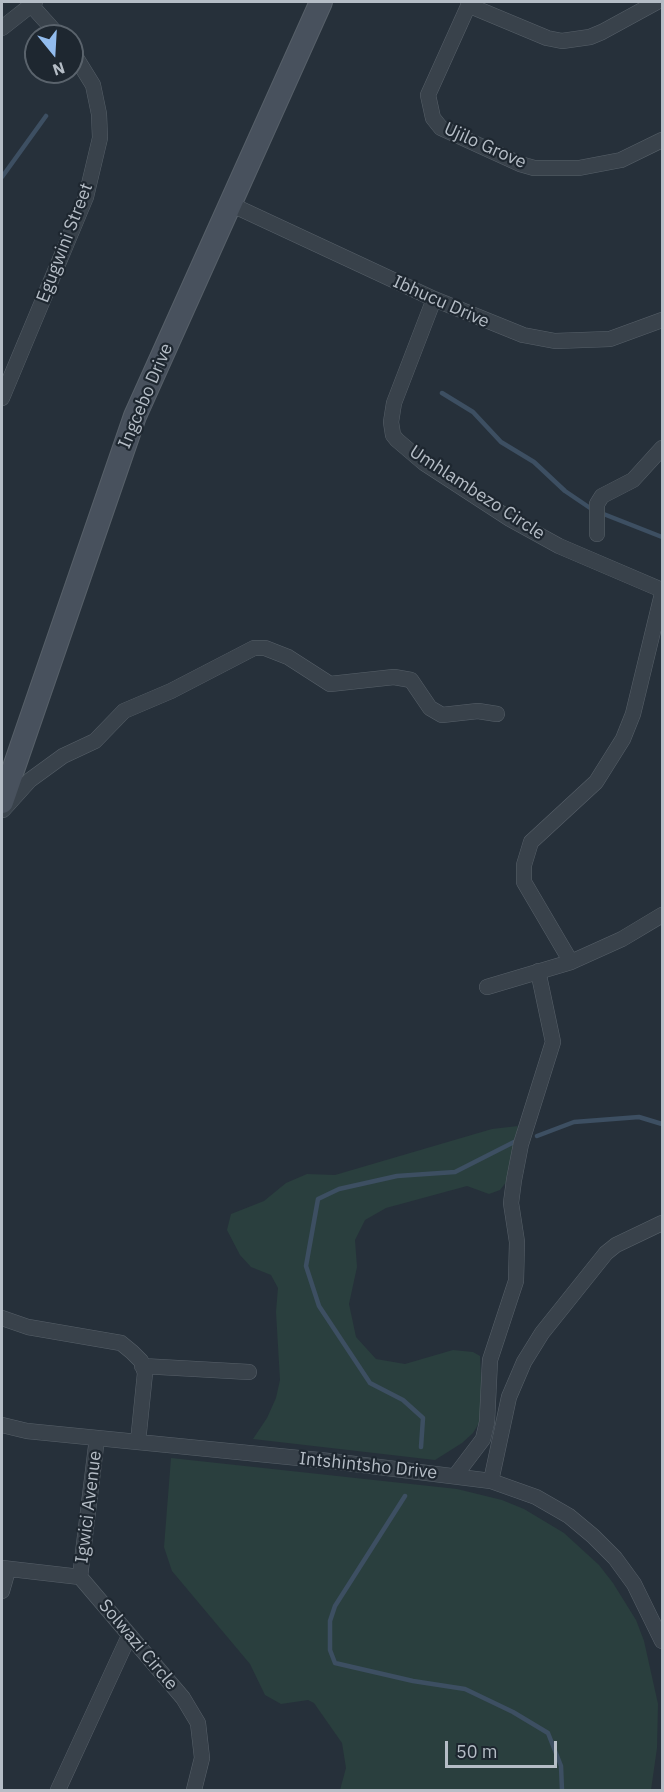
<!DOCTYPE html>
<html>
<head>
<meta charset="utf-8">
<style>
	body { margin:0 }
	#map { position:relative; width:664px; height:1792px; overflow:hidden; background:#26303a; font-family:"IBM Plex Sans",sans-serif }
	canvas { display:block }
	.frame { position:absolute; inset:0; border:3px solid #b5bdc6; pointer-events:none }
	.north { position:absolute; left:24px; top:24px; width:60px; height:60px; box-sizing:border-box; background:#1e2730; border:2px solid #5a636c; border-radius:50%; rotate:162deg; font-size:16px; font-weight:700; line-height:24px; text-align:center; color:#b5bdc6 }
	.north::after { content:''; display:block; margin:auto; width:21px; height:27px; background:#92bcee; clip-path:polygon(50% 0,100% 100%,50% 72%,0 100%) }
	.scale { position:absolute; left:445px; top:1741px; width:112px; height:27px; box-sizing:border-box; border:3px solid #b5bdc6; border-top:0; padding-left:8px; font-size:18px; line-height:21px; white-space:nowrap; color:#b5bdc6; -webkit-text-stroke:4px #1e2730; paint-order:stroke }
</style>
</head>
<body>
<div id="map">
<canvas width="664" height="1792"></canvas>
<div class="frame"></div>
<div class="north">N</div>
<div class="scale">50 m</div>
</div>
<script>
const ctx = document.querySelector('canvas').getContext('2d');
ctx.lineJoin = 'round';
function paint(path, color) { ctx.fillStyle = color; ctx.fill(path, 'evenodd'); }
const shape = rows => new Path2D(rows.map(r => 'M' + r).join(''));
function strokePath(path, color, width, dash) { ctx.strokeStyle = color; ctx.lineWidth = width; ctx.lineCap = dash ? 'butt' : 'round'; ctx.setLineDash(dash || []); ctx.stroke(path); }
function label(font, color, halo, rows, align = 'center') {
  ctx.font = font + ' "IBM Plex Sans",sans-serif'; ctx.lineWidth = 4.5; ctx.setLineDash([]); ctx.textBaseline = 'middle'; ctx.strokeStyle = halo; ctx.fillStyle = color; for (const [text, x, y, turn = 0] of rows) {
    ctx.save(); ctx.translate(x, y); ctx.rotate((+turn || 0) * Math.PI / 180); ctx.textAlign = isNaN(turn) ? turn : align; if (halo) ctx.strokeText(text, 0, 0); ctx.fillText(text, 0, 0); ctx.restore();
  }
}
paint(shape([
	[518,1126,507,1181,500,1190,489,1194,467,1186,386,1208,365,1220,355,1240,357,1267,349,1304,356,1337,376,1359,405,1364,453,1350,473,1352,480,1356,482,1404,479,1423,473,1433,462,1443,435,1460,253,1439,267,1418,276,1398,280,1380,276,1312,278,1288,271,1275,251,1267,240,1255,227,1230,231,1214,264,1201,286,1183,307,1174,335,1175,492,1129],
	[171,1458,457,1489,502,1500,524,1509,564,1533,599,1565,613,1583,636,1620,644,1641,658,1704,657,1748,651,1790,340,1790,346,1768,342,1743,314,1703,308,1700,281,1704,265,1695,250,1664,172,1571,164,1547]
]), '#2a3f3e');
strokePath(shape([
	[2,177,46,116],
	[442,393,473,412,501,442,534,462,565,491,593,510],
	[601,513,662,537],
	[537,1136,574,1122,639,1117,662,1124],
	[421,1447,423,1418,403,1400,370,1383,319,1306,306,1266,318,1199,339,1189,397,1176,455,1172,516,1141],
	[405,1496,335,1606,330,1621,330,1650,335,1663,413,1681,465,1689,513,1712,548,1733,561,1766,562,1790]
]), '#3d4f62', 4.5);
const minor = shape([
	[470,2,428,95,433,118,441,128,520,164,534,168,579,168,621,160,662,140],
	[31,5,59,36],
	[468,5,547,38,562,41,590,37,602,32,657,2],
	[2,28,35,2],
	[230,204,434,299,523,335,555,341,610,339,662,320],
	[434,299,394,403,391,422,393,435,397,440,424,463,510,519,559,546,662,590],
	[2,398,86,197,100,138,99,114,93,85,72,51],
	[597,534,597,504,602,496,633,480,662,448],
	[3,810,30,780,63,756,95,741,124,711,171,691,254,648,265,648,288,657,330,684,394,677,411,680,430,708,442,715,478,711,497,714],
	[571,962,524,882,524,865,531,842,596,782,623,739,633,714,662,594],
	[487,987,571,962,622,939,662,915],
	[2,1318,28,1327,121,1343,132,1352,141,1361,145,1373,138,1442],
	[142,1366,249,1372],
	[2,1425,27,1431,339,1462,491,1481,536,1497,569,1516,593,1536,615,1558,634,1584,662,1641],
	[455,1476,483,1439,487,1422,490,1360,516,1281,517,1242,511,1203,514,1180,521,1144,553,1042,538,971],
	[491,1481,509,1397,524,1362,542,1333,606,1253,616,1245,662,1223],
	[2,1568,80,1577,183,1698,198,1723,202,1758,194,1790],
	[80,1577,97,1438],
	[2,1591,8,1570],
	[58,1790,129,1636]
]);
const secondary = shape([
	[2,802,135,416,321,2]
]);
strokePath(minor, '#576069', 16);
strokePath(secondary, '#576069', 24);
strokePath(minor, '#39424b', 15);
strokePath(secondary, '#48515d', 22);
label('18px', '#b5bdc6', '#1e2730', [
	["Ujilo Grove",485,146,24],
	["Egugwini Street",65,243,-69],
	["Ibhucu Drive",441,302,24],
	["Ingcebo Drive",146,396,-67],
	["Umhlambezo Circle",477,493,33],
	["Intshintsho Drive",368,1466,6],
	["Igwici Avenue",89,1507,-83],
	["Solwazi Circle",138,1645,50]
]);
</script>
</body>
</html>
